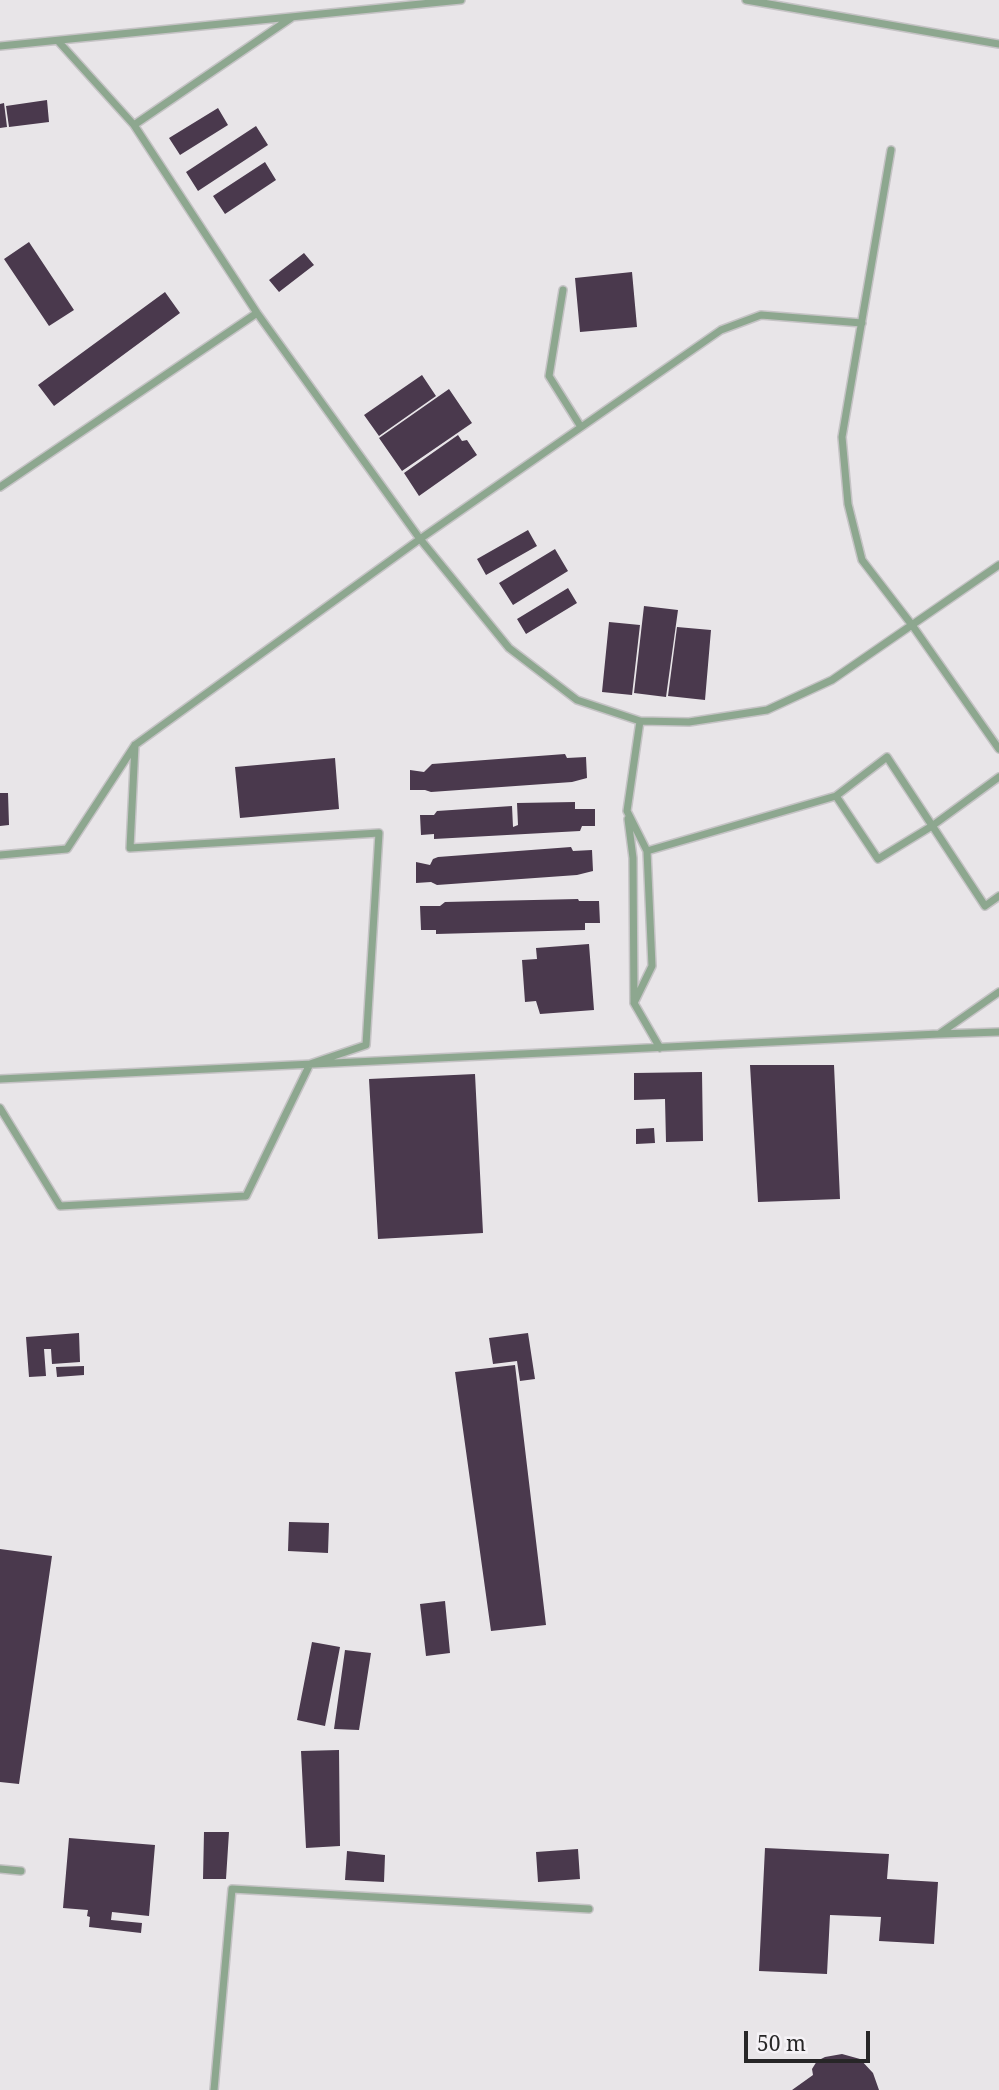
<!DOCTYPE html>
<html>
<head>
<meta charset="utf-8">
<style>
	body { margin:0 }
	#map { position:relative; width:999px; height:2090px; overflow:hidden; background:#e8e5e8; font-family:"Noto Serif",serif }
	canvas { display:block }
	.scale { position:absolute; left:744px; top:2031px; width:126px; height:32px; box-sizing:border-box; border:4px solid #272627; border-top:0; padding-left:9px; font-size:21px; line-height:24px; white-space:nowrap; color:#272627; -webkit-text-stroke:5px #f5f2f6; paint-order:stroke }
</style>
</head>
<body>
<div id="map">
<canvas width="999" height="2090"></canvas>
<div class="scale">50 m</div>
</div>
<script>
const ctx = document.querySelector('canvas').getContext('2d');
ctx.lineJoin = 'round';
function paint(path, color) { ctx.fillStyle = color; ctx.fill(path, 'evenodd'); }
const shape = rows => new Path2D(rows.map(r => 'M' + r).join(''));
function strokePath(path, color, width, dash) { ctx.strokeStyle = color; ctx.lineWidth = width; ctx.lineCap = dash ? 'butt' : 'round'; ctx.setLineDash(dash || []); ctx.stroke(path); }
paint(shape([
	[47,100,49,122,9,127,6,106],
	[4,103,7,127,0,128,0,104],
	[218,108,228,125,180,155,169,138],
	[256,126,268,145,198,191,186,172],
	[265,162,276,180,225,214,213,196],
	[29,242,74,310,49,326,4,259],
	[304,253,314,265,279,292,269,280],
	[632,272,637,327,580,332,575,278],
	[165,292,180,313,54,406,38,385],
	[422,375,436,396,379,436,364,415],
	[449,389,472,423,402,471,379,438],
	[458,435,462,441,467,440,477,455,419,496,404,473],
	[528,530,537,546,486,575,477,559],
	[555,549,568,571,513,605,499,583],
	[568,588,577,603,526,634,517,619],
	[644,606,678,610,666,697,634,693],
	[609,622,640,625,632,695,602,692],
	[677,627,711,630,705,700,668,696],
	[565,754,567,758,586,757,587,778,572,782,431,792,425,790,410,790,410,770,424,772,432,764],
	[335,758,339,809,240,818,235,767],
	[0,793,8,793,9,825,0,826],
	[575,802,575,809,595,809,595,826,582,826,580,831,434,839,434,834,421,835,420,815,434,815,437,811,512,806,513,827,518,825,517,803],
	[571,847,573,851,592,850,593,871,577,875,437,885,431,882,416,883,416,862,430,865,433,859,438,857],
	[578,899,579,901,599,901,600,923,585,923,585,930,436,934,436,930,421,930,420,906,440,906,445,902],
	[589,944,594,1010,540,1014,536,1001,525,1002,522,960,537,959,536,948],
	[750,1065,834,1065,840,1199,758,1202],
	[702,1072,703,1141,666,1142,665,1099,634,1100,634,1073],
	[475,1074,483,1233,378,1239,369,1079],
	[654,1128,655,1143,636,1144,636,1129],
	[79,1333,80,1362,52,1364,51,1349,44,1349,46,1376,29,1377,26,1337],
	[528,1333,535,1379,520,1381,517,1361,493,1364,489,1338],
	[515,1365,546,1625,491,1631,455,1372],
	[84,1366,84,1375,57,1377,56,1367],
	[289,1522,329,1523,328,1553,288,1551],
	[0,1549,52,1556,19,1784,0,1782],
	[445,1601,450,1653,426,1656,420,1604],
	[312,1642,340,1647,325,1726,297,1720],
	[345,1650,371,1653,359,1730,334,1729],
	[339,1750,340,1846,306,1848,301,1751],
	[204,1832,229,1832,226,1879,203,1879],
	[69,1838,155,1845,149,1916,112,1912,111,1920,142,1923,141,1933,89,1927,90,1917,87,1916,88,1910,63,1908],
	[765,1848,889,1854,887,1879,938,1882,934,1944,879,1941,881,1917,830,1915,827,1974,759,1971],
	[578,1849,580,1879,538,1882,536,1852],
	[347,1851,385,1855,384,1882,345,1880],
	[842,2054,860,2059,873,2073,879,2090,792,2090,813,2075,812,2069,817,2061,825,2057]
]), '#4a394d');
const lane = shape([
	[746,0,999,44],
	[58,41,134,125,291,18],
	[0,46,461,0],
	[134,125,257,313,420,539,509,648,577,700,640,721,689,722,767,710,832,680,999,565],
	[891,150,842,437,848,504,862,560,912,625,999,749],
	[563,290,549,376,581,427],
	[0,487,257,313],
	[836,796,878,859,932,826,999,777],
	[628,819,633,858,634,1003,660,1048],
	[647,851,836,796,887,757,985,906,999,896],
	[0,855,67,849,135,745,420,539,721,330,761,315,862,323],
	[634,1003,652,966,647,851,627,811,640,721],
	[940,1034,999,1032],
	[0,1079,939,1034,999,992],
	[0,1108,60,1206,246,1196,310,1064,366,1045,379,833,130,848,135,745],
	[0,1869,21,1871],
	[214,2090,232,1889,589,1909]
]);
strokePath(lane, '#c5c3c5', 10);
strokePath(lane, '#8da78f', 7);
</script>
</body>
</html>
